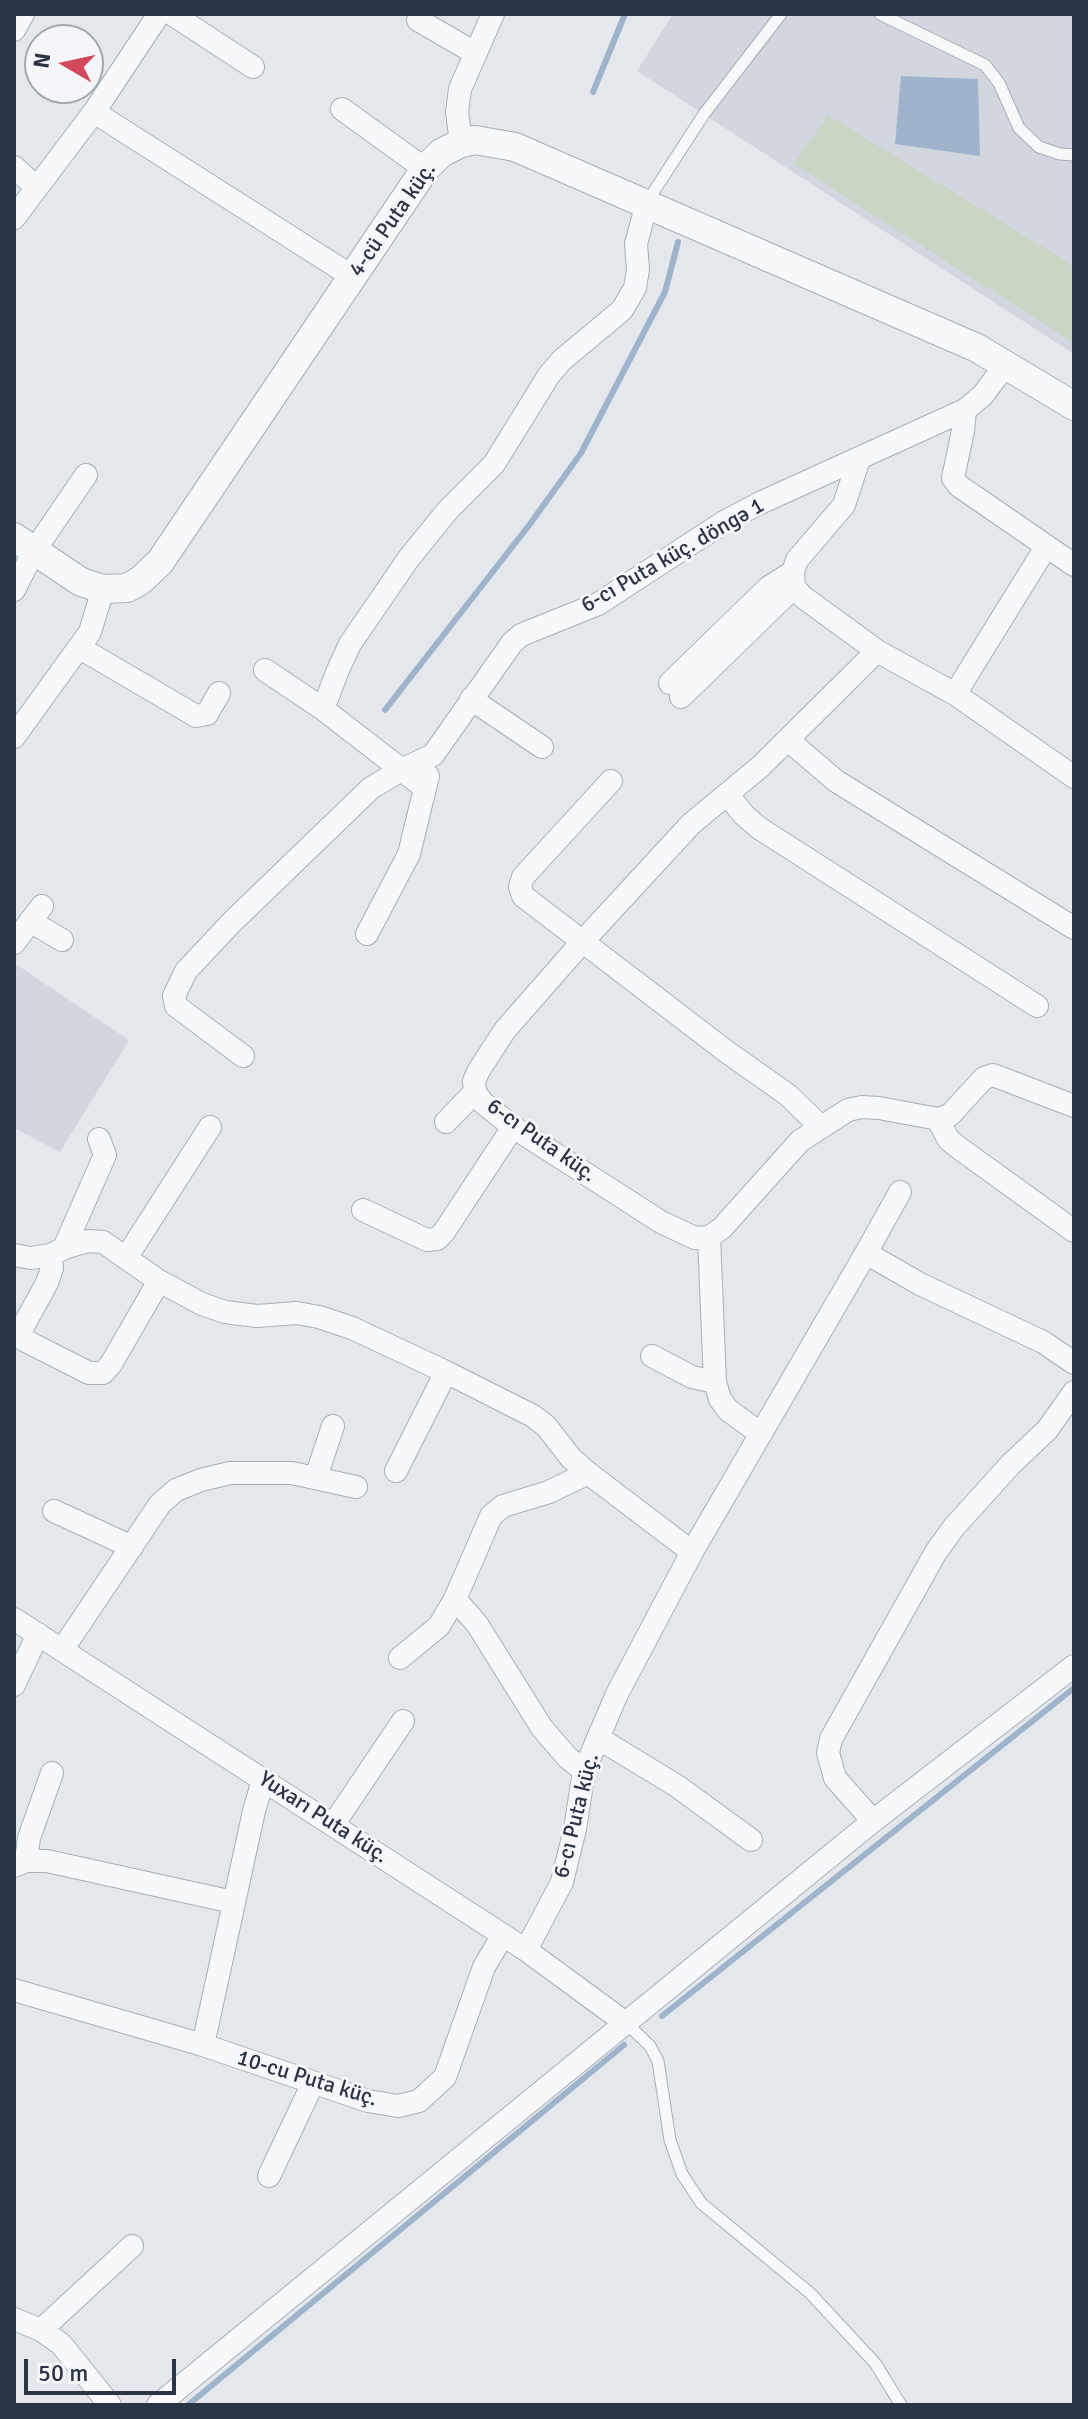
<!DOCTYPE html>
<html>
<head>
<meta charset="utf-8">
<style>
	body { margin:0 }
	#map { position:relative; width:1088px; height:2419px; overflow:hidden; background:#e4e7ec; font-family:Signika,sans-serif }
	canvas { display:block }
	.frame { position:absolute; inset:0; border:16px solid #2b3445; pointer-events:none }
	.north { position:absolute; left:24px; top:24px; width:80px; height:80px; box-sizing:border-box; background:#f4f6f9; border:2px solid #a4a8b1; border-radius:50%; rotate:279deg; font-size:22px; font-weight:700; line-height:32px; text-align:center; color:#2b3445 }
	.north::after { content:''; display:block; margin:auto; width:28px; height:36px; background:#d1495b; clip-path:polygon(50% 0,100% 100%,50% 72%,0 100%) }
	.scale { position:absolute; left:24px; top:2359px; width:152px; height:36px; box-sizing:border-box; border:4px solid #2b3445; border-top:0; padding-left:10px; font-size:24px; line-height:28px; white-space:nowrap; color:#2b3445; -webkit-text-stroke:6px #f4f6f9; paint-order:stroke }
</style>
</head>
<body>
<div id="map">
<canvas width="1088" height="2419"></canvas>
<div class="frame"></div>
<div class="north">N</div>
<div class="scale">50 m</div>
</div>
<script>
const ctx = document.querySelector('canvas').getContext('2d');
ctx.lineJoin = 'round';
function paint(path, color) { ctx.fillStyle = color; ctx.fill(path, 'evenodd'); }
const shape = rows => new Path2D(rows.map(r => 'M' + r).join(''));
function strokePath(path, color, width, dash) { ctx.strokeStyle = color; ctx.lineWidth = width; ctx.lineCap = dash ? 'butt' : 'round'; ctx.setLineDash(dash || []); ctx.stroke(path); }
function label(font, color, halo, rows, align = 'center') {
  ctx.font = font + ' Signika,sans-serif'; ctx.lineWidth = 6; ctx.setLineDash([]); ctx.textBaseline = 'middle'; ctx.strokeStyle = halo; ctx.fillStyle = color; for (const [text, x, y, turn = 0] of rows) {
    ctx.save(); ctx.translate(x, y); ctx.rotate((+turn || 0) * Math.PI / 180); ctx.textAlign = isNaN(turn) ? turn : align; if (halo) ctx.strokeText(text, 0, 0); ctx.fillText(text, 0, 0); ctx.restore();
  }
}
paint(shape([
	[673,14,1074,14,1074,354,637,71],
	[14,963,129,1040,60,1152,14,1128]
]), '#d2d6de');
paint(shape([
	[828,115,1074,266,1074,343,794,164]
]), '#c9d6c5');
paint(shape([
	[901,76,978,79,980,156,895,144]
]), '#9fb4cc');
strokePath(shape([
	[593,92,625,14],
	[385,710,530,524,581,453,665,292,678,242],
	[662,2016,1074,1688],
	[188,2405,624,2045]
]), '#9fb4cc', 6);
const service = shape([
	[880,14,985,65,999,83,1019,128,1039,147,1060,154,1074,155],
	[647,202,704,114,781,14],
	[627,2024,650,2046,658,2061,670,2140,682,2174,701,2203,810,2293,875,2363,901,2405]
]);
const minor = shape([
	[172,14,253,67],
	[418,20,475,53],
	[14,30,23,14],
	[342,109,425,169],
	[94,112,353,277],
	[461,143,457,112,460,89,493,14],
	[14,167,36,187],
	[14,218,94,112,159,14],
	[965,410,963,431,953,478,959,486,1074,565],
	[859,459,844,505,797,560,793,572,794,587,803,597,877,651,955,694,1074,777],
	[14,590,34,551,86,475],
	[80,648,196,716,207,714,219,693],
	[877,651,761,766,691,824,584,940,505,1030,479,1070,474,1081,475,1092,482,1102,513,1127,661,1222,695,1238,709,1237,722,1228,800,1141,848,1110,862,1107,879,1108,938,1119,950,1115,984,1078,993,1075,1074,1106],
	[265,670,323,709],
	[670,683,769,587,793,572],
	[955,694,1046,547],
	[681,697,794,587],
	[471,699,542,747],
	[14,737,90,632,103,589],
	[788,740,836,781,1074,928],
	[611,781,523,877,520,887,523,896,727,1052,788,1095,820,1126],
	[425,788,323,709,338,670,350,644,409,558,448,510,494,464,549,375,562,360,622,310,635,288,638,269,636,244,647,203],
	[727,794,744,815,759,828,1037,1006],
	[30,921,62,940],
	[367,934,409,854,428,776],
	[14,943,42,906],
	[243,1056,176,1006,174,996,186,971,232,922,371,788,403,769,433,755,512,643,521,635,598,604,724,522,760,503,965,410,983,395,1006,364],
	[938,1119,948,1139,959,1148,1074,1231],
	[446,1122,475,1092],
	[363,1210,427,1240,437,1239,444,1232,513,1127],
	[709,1237,715,1382,720,1399,728,1410,761,1434],
	[64,1248,105,1155,99,1139],
	[866,1253,900,1192],
	[14,1255,31,1258,51,1255,64,1248,88,1241,103,1242,159,1281,202,1304,225,1312,257,1316,297,1313,319,1317,352,1328,446,1372,533,1416,546,1426,571,1458,588,1473,692,1552],
	[51,1255,52,1268,47,1283,21,1330,24,1340,89,1373,103,1373,111,1364,159,1281],
	[126,1258,210,1127],
	[652,1356,692,1377,715,1382],
	[396,1471,446,1372],
	[316,1477,333,1426],
	[54,1511,132,1547],
	[455,1599,477,1624,542,1728,567,1757,584,1771],
	[14,1619,526,1950,627,2024],
	[62,1650,160,1504,176,1490,201,1480,230,1473,292,1473,356,1487],
	[400,1658,439,1626,455,1599,491,1516,503,1506,549,1492,588,1473],
	[14,1685,38,1634],
	[598,1738,677,1786,751,1840],
	[873,1821,835,1778,828,1753,831,1739,936,1552,954,1527,1011,1464,1047,1430,1074,1392],
	[333,1825,403,1721],
	[26,1861,29,1838,52,1773],
	[14,1866,26,1861,47,1861,233,1902],
	[526,1950,562,1882,575,1829,584,1771,617,1694,692,1552,866,1253,920,1284,1043,1342,1074,1363],
	[14,1990,203,2045,368,2101,398,2106,419,2101,445,2077,484,1967,503,1935],
	[203,2045,254,1811,263,1780],
	[269,2176,313,2083],
	[14,2319,41,2330,61,2344,110,2405],
	[41,2330,132,2246],
	[158,2405,873,1821,1074,1666]
]);
const tertiary = shape([
	[14,537,81,582,103,589,127,588,141,580,160,562,425,169,441,153,461,143,475,140,515,147,977,348,1074,406]
]);
strokePath(service, '#a9aeb7', 13);
strokePath(minor, '#a9aeb7', 24);
strokePath(tertiary, '#a9aeb7', 30);
strokePath(service, '#f7f8fa', 11);
strokePath(minor, '#f7f8fa', 22);
strokePath(tertiary, '#f7f8fa', 28);
label('22px', '#2b3445', '#f4f6f9', [
	["4-cü Puta küç.",393,220,-55],
	["6-cı Puta küç. döngə 1",673,556,-30],
	["6-cı Puta küç.",541,1141,35],
	["6-cı Puta küç.",577,1816,-76],
	["Yuxarı Puta küç.",323,1818,33],
	["10-cu Puta küç.",307,2079,17]
]);
</script>
</body>
</html>
